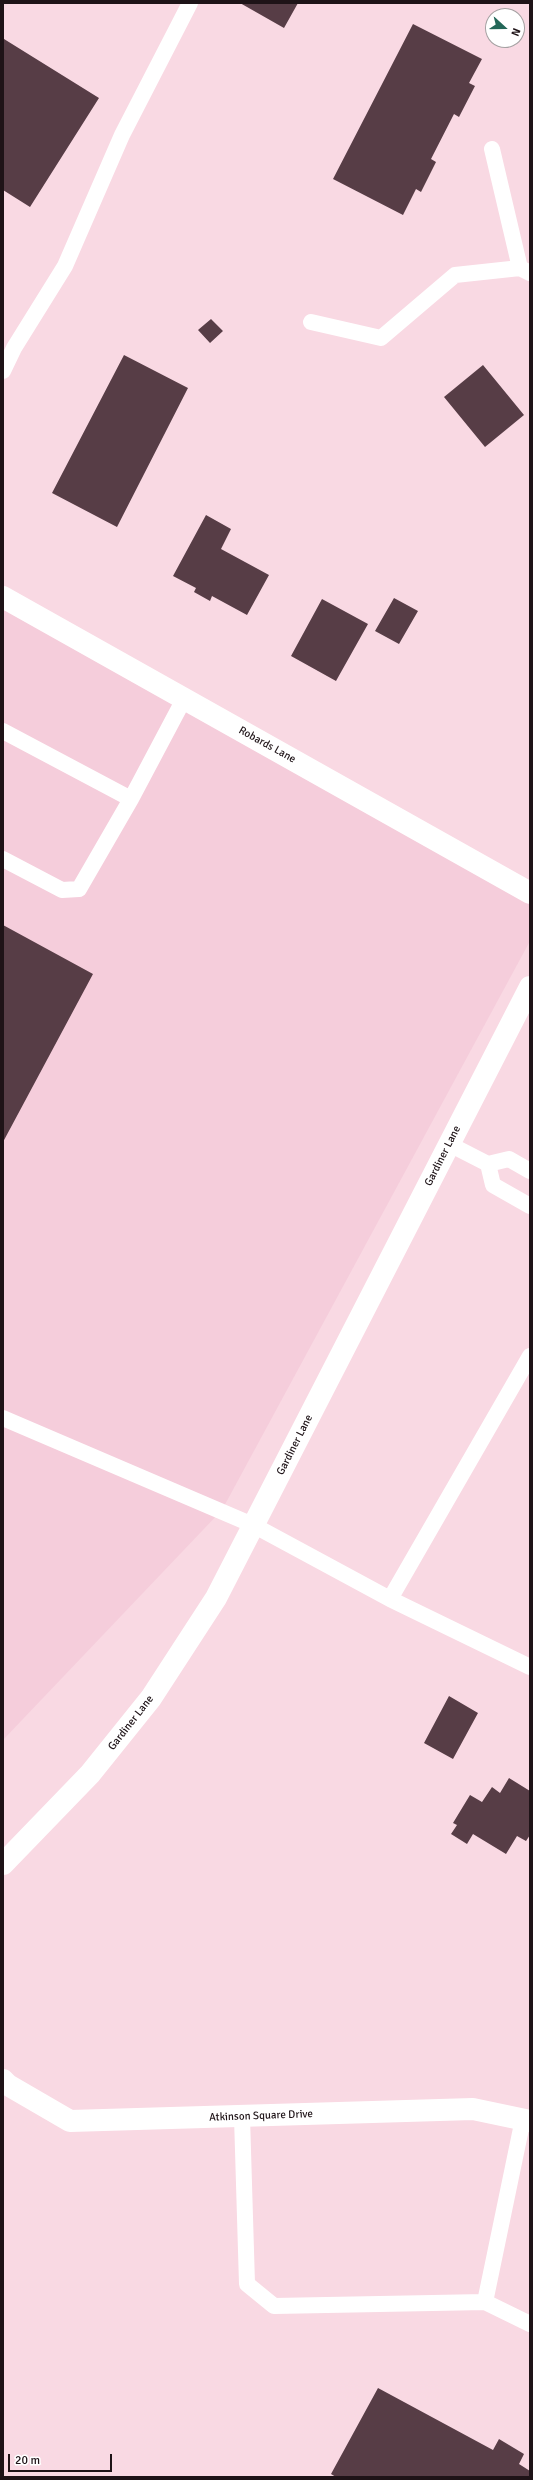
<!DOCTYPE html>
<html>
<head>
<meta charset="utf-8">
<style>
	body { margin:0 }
	#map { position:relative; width:533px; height:2480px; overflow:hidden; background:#f9d9e3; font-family:Signika,sans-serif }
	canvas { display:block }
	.frame { position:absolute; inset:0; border:4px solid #1e1317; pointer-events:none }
	.north { position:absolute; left:485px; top:8px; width:40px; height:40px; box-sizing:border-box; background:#fff; border:1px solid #a5a1a2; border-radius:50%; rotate:111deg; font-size:11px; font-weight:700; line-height:16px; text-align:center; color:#1e1317 }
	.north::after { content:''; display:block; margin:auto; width:14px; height:18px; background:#236758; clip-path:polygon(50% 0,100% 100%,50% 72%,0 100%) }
	.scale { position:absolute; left:8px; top:2454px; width:104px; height:18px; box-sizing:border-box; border:2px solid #1e1317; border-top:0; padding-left:5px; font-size:12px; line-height:14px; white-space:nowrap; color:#1e1317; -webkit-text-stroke:3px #fff; paint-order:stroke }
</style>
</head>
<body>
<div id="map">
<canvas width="533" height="2480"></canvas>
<div class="frame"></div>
<div class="north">N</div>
<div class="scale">20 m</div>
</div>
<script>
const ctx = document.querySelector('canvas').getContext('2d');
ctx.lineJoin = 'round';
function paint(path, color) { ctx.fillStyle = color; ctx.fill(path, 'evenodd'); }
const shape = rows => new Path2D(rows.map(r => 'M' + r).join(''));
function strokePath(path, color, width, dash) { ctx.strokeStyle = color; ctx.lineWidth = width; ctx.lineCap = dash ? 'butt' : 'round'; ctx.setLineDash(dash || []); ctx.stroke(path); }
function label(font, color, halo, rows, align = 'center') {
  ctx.font = font + ' Signika,sans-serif'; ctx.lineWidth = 4; ctx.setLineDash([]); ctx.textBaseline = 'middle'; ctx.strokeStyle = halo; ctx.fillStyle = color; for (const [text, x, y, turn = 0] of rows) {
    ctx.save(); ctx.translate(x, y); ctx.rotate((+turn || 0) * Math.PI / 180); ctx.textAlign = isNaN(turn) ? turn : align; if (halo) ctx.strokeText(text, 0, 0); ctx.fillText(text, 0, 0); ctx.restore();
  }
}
paint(shape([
	[3,595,530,903,530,941,222,1510,3,1740]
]), '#f5cddb');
paint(shape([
	[240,3,298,3,284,28],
	[413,24,482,59,469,83,475,86,459,117,454,114,431,159,436,162,421,192,416,189,403,215,333,179],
	[4,39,99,98,30,207,3,190],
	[211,319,223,331,210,343,198,330],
	[124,355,188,388,117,527,52,493],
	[483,365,524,415,485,447,444,397],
	[206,515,231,529,221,549,269,575,247,615,212,596,210,601,194,592,196,588,173,576],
	[394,598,418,611,399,644,375,631],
	[322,599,368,624,336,681,291,656],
	[3,925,93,974,3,1142],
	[449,1696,478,1713,453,1759,424,1743],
	[509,1778,530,1791,530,1835,526,1841,517,1836,506,1854,473,1834,467,1844,451,1834,457,1825,453,1823,470,1795,482,1802,492,1787,500,1793],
	[378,2388,493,2450,499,2439,524,2454,519,2464,530,2471,530,2477,336,2477,331,2474]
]), '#573d46');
strokePath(shape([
	[492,149,520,268,530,273],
	[311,322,381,338,455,275,520,268],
	[3,371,14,348,65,266,122,135,190,3],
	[3,731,131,799],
	[3,859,62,890,79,889,131,799,184,699],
	[449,1144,488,1164,509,1159,530,1171],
	[488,1164,493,1185,530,1206],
	[3,1418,253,1525,390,1599,530,1356],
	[390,1599,530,1667],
	[242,2117,247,2284,274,2306,485,2302,530,2324],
	[485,2302,523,2119]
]), '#fff', 16);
strokePath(shape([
	[3,2080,8,2085,70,2121,473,2109,530,2121]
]), '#fff', 22);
strokePath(shape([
	[3,597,530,893],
	[3,1864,90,1774,151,1698,216,1598,530,987]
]), '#fff', 22);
label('11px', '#1e1317', '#fff', [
	["Robards Lane",267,745,29],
	["Gardiner Lane",443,1156,-63],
	["Gardiner Lane",295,1445,-63],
	["Gardiner Lane",131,1723,-52],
	["Atkinson Square Drive",261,2116,-2]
]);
</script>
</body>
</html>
